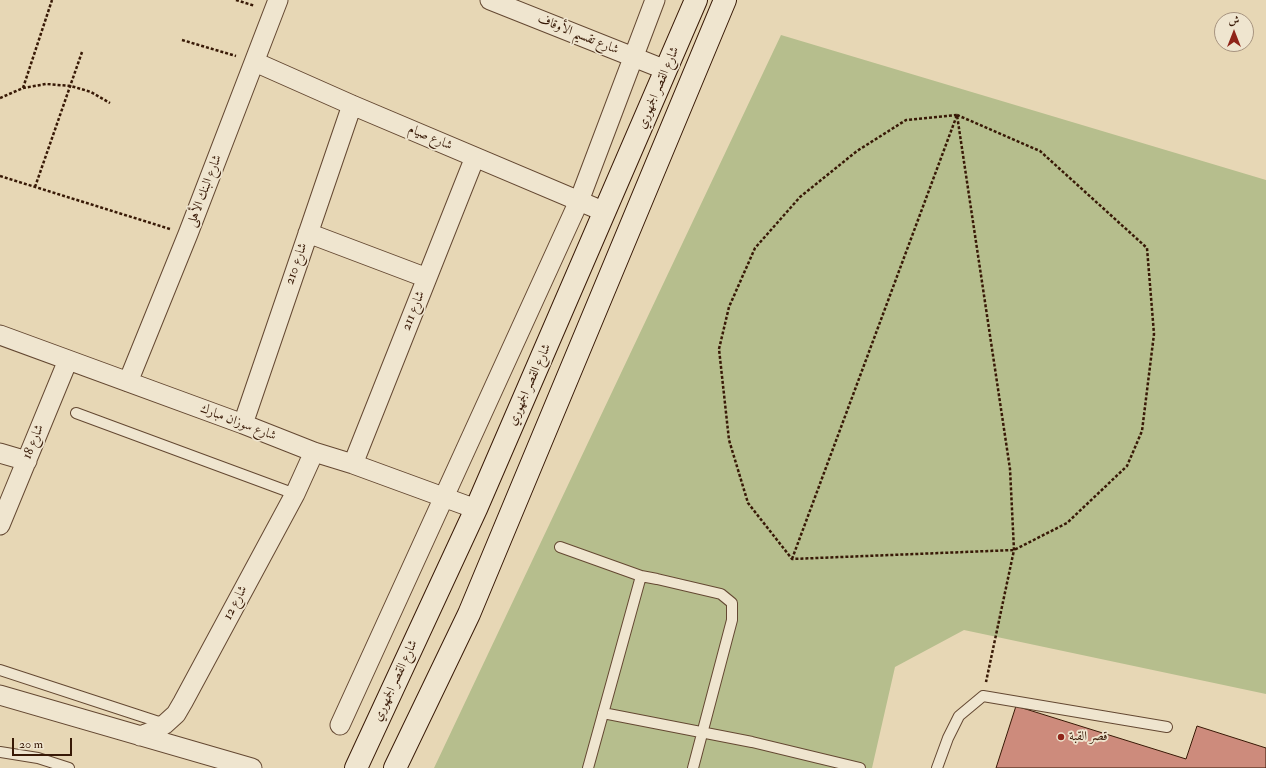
<!DOCTYPE html>
<html>
<head>
<meta charset="utf-8">
<style>
	body { margin:0 }
	#map { position:relative; width:1266px; height:768px; overflow:hidden; background:#e7d7b5; font-family:"IM FELL Double Pica",Amiri,serif }
	canvas { display:block }
	.north { position:absolute; left:1214px; top:12px; width:40px; height:40px; box-sizing:border-box; background:#efe5cf; border:1px solid #a6937f; border-radius:50%; rotate:0deg; font-size:11px; font-weight:700; line-height:16px; text-align:center; color:#381906 }
	.north::after { content:''; display:block; margin:auto; width:14px; height:18px; background:#8f2418; clip-path:polygon(50% 0,100% 100%,50% 72%,0 100%) }
	.scale { position:absolute; left:12px; top:738px; width:60px; height:18px; box-sizing:border-box; border:2px solid #381906; border-top:0; padding-left:5px; font-size:12px; line-height:14px; white-space:nowrap; color:#381906; -webkit-text-stroke:3px #efe5cf; paint-order:stroke }
</style>
</head>
<body>
<div id="map">
<canvas width="1266" height="768"></canvas>
<div class="north">ش</div>
<div class="scale">20 m</div>
</div>
<script>
const ctx = document.querySelector('canvas').getContext('2d');
ctx.lineJoin = 'round';
function paint(path, color) { ctx.fillStyle = color; ctx.fill(path, 'evenodd'); }
const shape = rows => new Path2D(rows.map(r => 'M' + r).join(''));
function strokePath(path, color, width, dash) { ctx.strokeStyle = color; ctx.lineWidth = width; ctx.lineCap = dash ? 'butt' : 'round'; ctx.setLineDash(dash || []); ctx.stroke(path); }
function label(font, color, halo, rows, align = 'center') {
  ctx.font = font + ' "IM FELL Double Pica",Amiri,serif'; ctx.lineWidth = 3.5; ctx.setLineDash([]); ctx.textBaseline = 'middle'; ctx.strokeStyle = halo; ctx.fillStyle = color; for (const [text, x, y, turn = 0] of rows) {
    ctx.save(); ctx.translate(x, y); ctx.rotate((+turn || 0) * Math.PI / 180); ctx.textAlign = isNaN(turn) ? turn : align; if (halo) ctx.strokeText(text, 0, 0); ctx.fillText(text, 0, 0); ctx.restore();
  }
}
paint(shape([
	[781,35,1266,180,1266,694,964,630,895,667,872,768,434,768]
]), '#b6be8d');
const building = shape([
	[1016,706,1186,759,1197,726,1266,748,1266,768,996,768,1016,706]
]);
paint(building, '#cd8b7c');
strokePath(building, '#381906', 1);
const lane = shape([
	[76,413,295,494],
	[560,547,641,576],
	[0,670,165,724],
	[603,713,752,742,860,768],
	[0,752,38,758,69,768],
	[588,768,641,576,657,579,721,594,732,603,732,620,693,768],
	[937,768,948,738,959,716,983,696,1167,727]
]);
const street = shape([
	[490,0,666,70],
	[255,62,352,105,605,212],
	[308,233,427,278],
	[0,335,243,424,314,452,353,464,476,509],
	[128,382,188,234,278,0],
	[243,424,352,105],
	[0,453,27,461],
	[353,464,475,157],
	[0,525,68,360],
	[0,695,252,768],
	[340,725,579,201,655,0],
	[140,736,153,731,165,724,176,714,183,702,295,494,314,452]
]);
const secondary = shape([
	[356,768,476,509,696,0],
	[395,768,469,614,725,0]
]);
strokePath(lane, '#644832', 12);
strokePath(street, '#644832', 21);
strokePath(secondary, '#381906', 24);
strokePath(shape([
	[236,0,255,6],
	[182,40,236,56],
	[23,88,52,0],
	[0,98,23,88,46,84,71,86,91,92,110,103],
	[957,115,1040,151,1147,248,1154,334,1142,431,1127,466,1067,523,1014,550,792,559,748,503,729,440,719,349,729,307,755,248,800,197,857,151,906,120,957,115],
	[0,176,170,229],
	[35,187,82,52],
	[792,559,957,115,1010,469,1014,550,986,682]
]), '#381906', 2.5, [3, 2]);
strokePath(lane, '#efe5cf', 10);
strokePath(street, '#efe5cf', 19);
strokePath(secondary, '#efe5cf', 22);
for (const [x, y, r, color] of [
	[1061,737,4,"#8f2418"]
]) { const dot = new Path2D(); dot.arc(x, y, r, 0, 2 * Math.PI); ctx.fillStyle = color; ctx.fill(dot); strokePath(dot, '#efe5cf', 1.5); }
label('13px', '#381906', '#efe5cf', [
	["شارع تقسيم الأوقاف",578,35,22],
	["شارع القصر الجمهوري",659,88,-67],
	["شارع صيام",430,138,23],
	["شارع البنك الأهلى",205,191,-69],
	["شارع 210",297,264,-71],
	["شارع 211",414,311,-68],
	["شارع القصر الجمهوري",530,385,-66],
	["شارع سوزان مبارك",238,423,21],
	["شارع 18",34,442,-68],
	["شارع 12",236,603,-62],
	["شارع القصر الجمهوري",396,681,-65]
]);
label('13px', '#381906', '#efe5cf', [
	["قصر القبة",1069,737]
], 'left');
</script>
</body>
</html>
